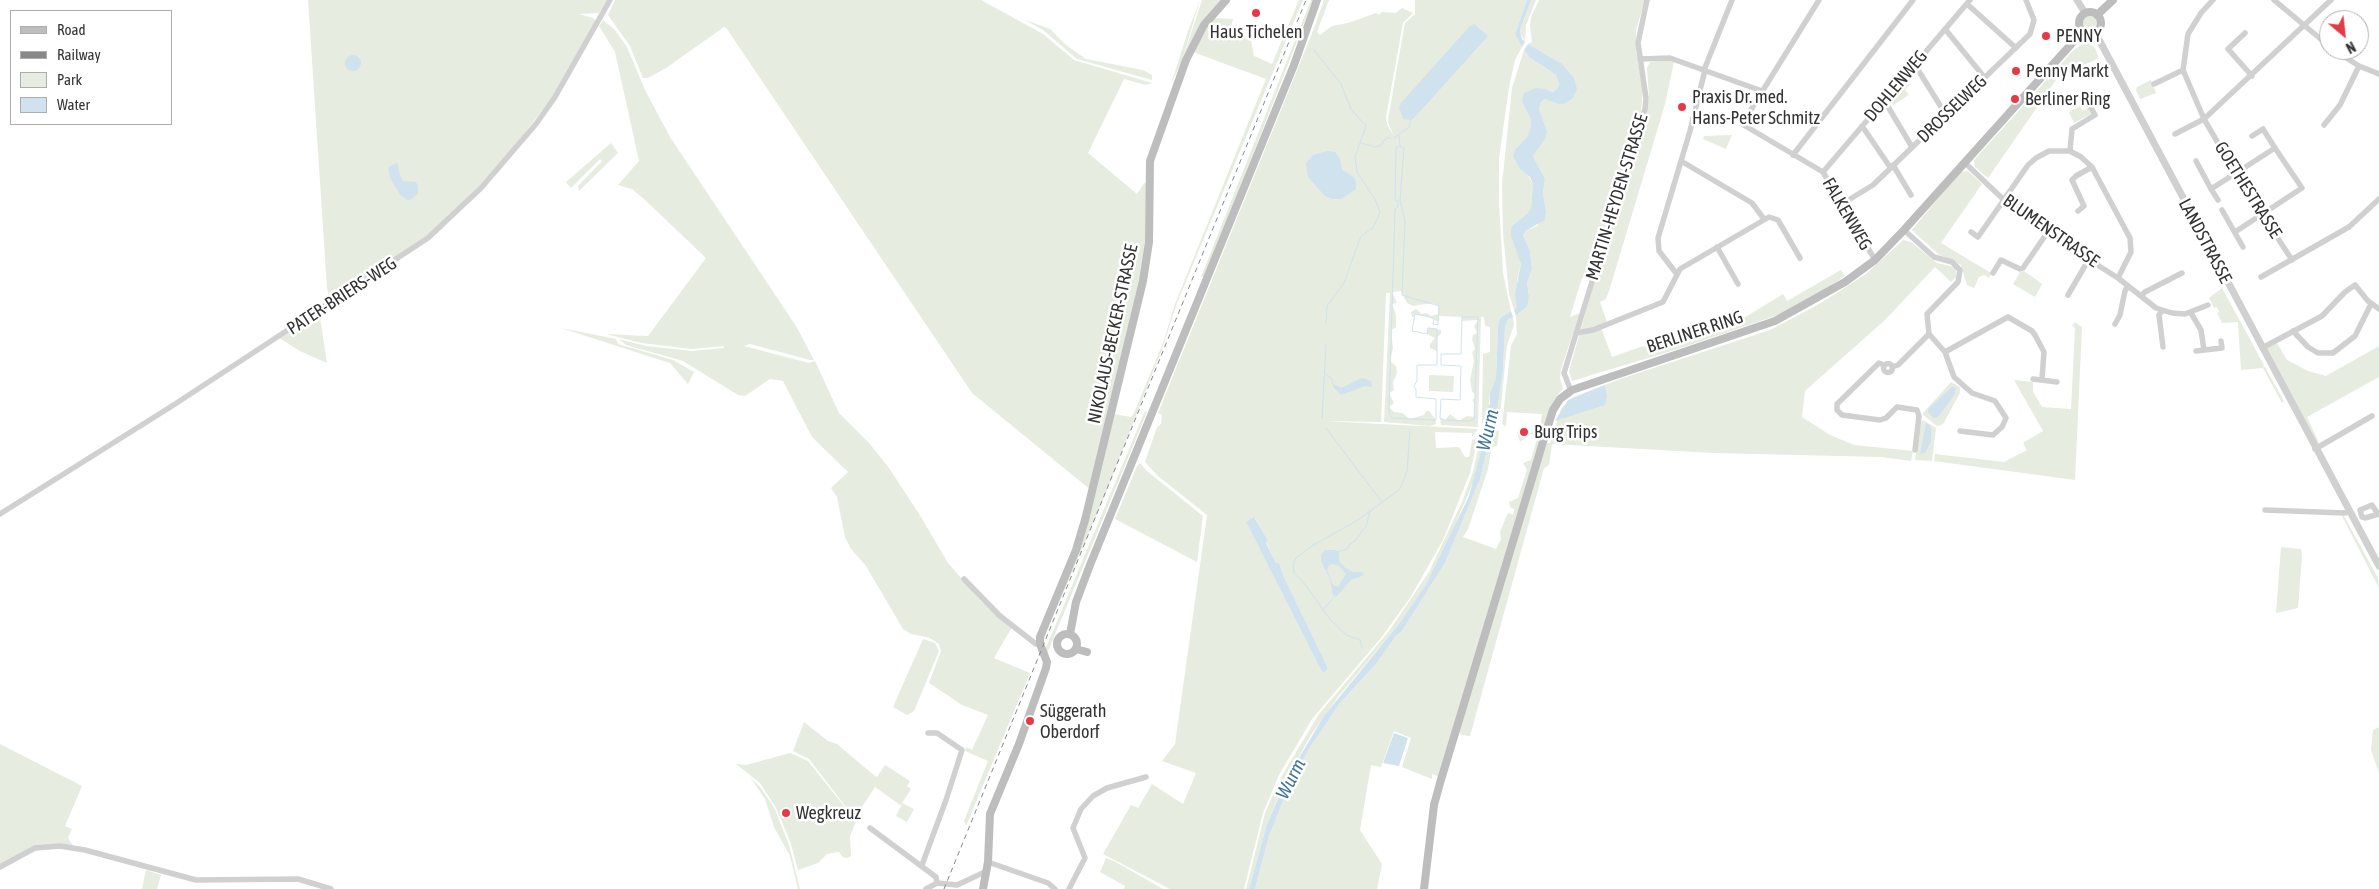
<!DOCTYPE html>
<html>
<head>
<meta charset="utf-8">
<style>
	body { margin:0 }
	#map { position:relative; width:2379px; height:889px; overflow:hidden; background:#fff; font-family:"Asap Condensed",sans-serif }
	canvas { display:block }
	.legend { position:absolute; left:10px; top:10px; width:162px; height:115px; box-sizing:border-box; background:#fff; border:1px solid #adadad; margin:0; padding:6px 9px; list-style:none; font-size:15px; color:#333 }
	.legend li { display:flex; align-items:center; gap:10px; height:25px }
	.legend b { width:25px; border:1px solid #adadad }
	.north { position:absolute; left:2319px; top:10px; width:50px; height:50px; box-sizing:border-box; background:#fff; border:1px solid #adadad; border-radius:50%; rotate:152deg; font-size:14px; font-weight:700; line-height:20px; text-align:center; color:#333 }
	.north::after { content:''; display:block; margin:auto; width:18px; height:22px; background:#e63946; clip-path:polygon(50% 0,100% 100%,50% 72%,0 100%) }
</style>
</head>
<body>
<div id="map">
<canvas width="2379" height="889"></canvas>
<ul class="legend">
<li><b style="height:6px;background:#bdbdbd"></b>Road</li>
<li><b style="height:6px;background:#888"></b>Railway</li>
<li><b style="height:14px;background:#e6ecdf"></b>Park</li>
<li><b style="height:14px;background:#cfe2ee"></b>Water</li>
</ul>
<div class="north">N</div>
</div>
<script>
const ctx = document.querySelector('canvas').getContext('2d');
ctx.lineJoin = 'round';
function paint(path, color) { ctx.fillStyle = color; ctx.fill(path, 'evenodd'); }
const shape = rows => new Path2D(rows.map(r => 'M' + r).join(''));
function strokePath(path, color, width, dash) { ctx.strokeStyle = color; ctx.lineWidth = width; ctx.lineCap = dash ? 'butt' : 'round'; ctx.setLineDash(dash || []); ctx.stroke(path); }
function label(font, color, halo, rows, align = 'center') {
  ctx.font = font + ' "Asap Condensed",sans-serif'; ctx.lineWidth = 5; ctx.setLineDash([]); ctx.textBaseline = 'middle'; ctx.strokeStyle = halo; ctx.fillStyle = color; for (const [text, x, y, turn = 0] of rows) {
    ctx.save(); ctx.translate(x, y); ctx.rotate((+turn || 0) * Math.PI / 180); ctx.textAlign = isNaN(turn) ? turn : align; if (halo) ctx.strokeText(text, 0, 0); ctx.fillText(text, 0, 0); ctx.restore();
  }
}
paint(shape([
	[308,0,607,0,599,13,579,14,593,18,596,21,553,96,518,142,479,186,426,238,332,297,329,296,327,288],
	[615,0,981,0,1043,34,1074,60,1152,83,1146,85,1124,79,1088,153,1137,194,1145,182,1147,184,1145,240,1141,277,1092,491,972,393,727,29,724,27,666,68,648,78,643,78,630,46,608,15],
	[1200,0,1182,61,1171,84,1188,31],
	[1202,0,1224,0,1204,20,1184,55],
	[1299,0,1303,0,1177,303,1161,352,1103,500,1042,642,1061,592,1114,414,1131,417,1134,413,1163,343,1175,304,1266,79,1193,52,1213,18,1233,19,1230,31,1251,41,1254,56,1272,64],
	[1311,0,1313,0,1259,139,1204,277,1201,277],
	[1324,0,1329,0,1317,32,1320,35,1332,26,1348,23,1376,13,1379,15,1382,12,1396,13,1402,8,1413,13,1403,23,1386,117,1387,124,1394,137,1388,122,1389,114,1404,28,1405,23,1415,14,1415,0,1527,0,1515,34,1522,47,1515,60,1509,87,1499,159,1499,203,1503,273,1511,311,1500,318,1498,325,1496,378,1490,393,1487,426,1483,425,1482,422,1483,354,1490,352,1490,327,1485,326,1484,317,1481,317,1478,427,1441,425,1440,418,1445,420,1450,414,1459,421,1467,416,1474,417,1475,404,1472,400,1475,398,1475,394,1472,392,1470,380,1474,361,1472,352,1475,349,1472,339,1473,335,1477,333,1474,326,1478,320,1462,321,1462,317,1441,316,1439,316,1438,322,1430,317,1415,314,1414,317,1412,317,1411,312,1416,309,1422,314,1427,313,1431,316,1438,314,1439,306,1432,303,1413,306,1407,303,1401,291,1392,292,1397,303,1392,304,1396,315,1396,327,1391,330,1393,348,1390,361,1396,366,1397,373,1393,382,1394,390,1389,393,1394,403,1389,407,1394,412,1402,413,1410,419,1424,415,1426,411,1429,411,1436,420,1436,424,1430,426,1384,422,1390,293,1386,293,1381,422,1323,421,1478,429,1472,437,1472,433,1435,432,1436,448,1459,447,1465,457,1469,457,1472,440,1478,437,1470,473,1443,540,1410,598,1381,638,1312,719,1279,775,1263,813,1244,889,1170,889,1103,854,1131,805,1138,808,1152,784,1183,804,1196,773,1162,761,1175,744,1207,515,1158,476,1145,462,1157,427,1161,424,1162,415,1158,413,1160,408,1313,31],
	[1255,518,1268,540,1266,542,1276,563,1279,564,1283,575,1328,668,1326,673,1321,670,1248,526],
	[1531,0,1536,0,1526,25,1525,42,1520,32],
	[1539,0,1645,0,1636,30,1636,50,1643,91,1640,120,1590,281,1585,276,1582,278,1570,317,1580,313,1561,369,1560,378,1563,388,1554,400,1543,429,1540,429,1542,414,1507,412,1506,427,1502,424,1511,346,1517,334,1516,316,1521,312,1529,296,1527,283,1532,269,1530,251,1523,235,1527,230,1537,226,1546,211,1543,193,1545,179,1533,156,1547,131,1539,109,1541,102,1545,99,1558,104,1561,63,1528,44,1532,42,1530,26,1531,17],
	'2083 23a7 7 0 1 1 14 0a7 7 0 1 1-14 0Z',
	[1023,19,1050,29,1066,45,1086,59,1143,70,1152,75,1152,80,1077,59,1043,30],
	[603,20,614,29,627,47,645,90,670,137,796,326,814,360,810,360,750,344,744,346,809,363,815,361,839,413,869,443,889,468,921,517,948,563,981,601,1012,627,994,658,1030,673,966,826,964,821,988,761,965,751,966,747,972,750,988,715,962,705,929,683,941,651,939,644,930,638,911,634,903,629,866,566,851,549,845,537,837,497,831,488,848,472,812,437,783,381,770,379,745,396,738,395,683,361,626,345,619,339,646,346,692,351,724,348,724,346,692,349,641,343,606,334,648,336,706,258,644,199,632,189,618,185,639,161,615,52,599,26],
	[2085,41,2095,48,2099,58,2058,77,1988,178,1975,167,1974,160,2072,52],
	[1524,50,1529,57,1556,75,1559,83,1557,89,1551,92,1545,89,1522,102,1531,120,1531,126,1527,137,1516,148,1520,169,1526,172,1533,184,1531,208,1527,214,1513,225,1521,264,1517,280,1517,308,1514,310,1509,294,1503,233,1502,184,1512,88],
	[1665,60,1674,62,1665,104,1610,288,1606,299,1600,302,1607,322,1600,325,1612,357,1643,346,1645,347,1707,323,1718,316,1726,319,1729,327,1783,294,1787,301,1841,270,1845,276,1820,293,1778,315,1678,349,1572,381,1569,371,1619,195,1647,111,1649,98,1647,68,1650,62],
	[2151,80,2156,93,2140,99,2136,90,2137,87],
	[1905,82,1909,85,1905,90,1909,95,1893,105,1891,101],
	[2080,106,2082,111,2088,108,2091,114,2074,123,2069,112],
	[1732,135,1726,149,1703,139,1704,136],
	[611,143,618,153,579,191,578,186,602,161,600,159,571,188,566,182],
	[1968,171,1982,184,1941,243,1991,273,1989,278,1985,275,1979,277,1974,288,1967,285,1961,265,1938,254,1912,230,1960,172],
	[1903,240,1911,242,1937,263,1954,267,1956,270,1956,277,1951,282,1935,267,1885,320,1805,391,1802,417,1830,435,1854,445,1913,451,1911,461,1881,457,1714,453,1552,444,1549,465,1544,468,1470,736,1462,735,1458,731,1513,547,1547,443,1550,443,1561,409,1574,397,1620,379,1770,330,1821,303,1849,285,1867,273],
	[2024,271,2042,284,2035,297,2013,284,2020,272],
	[2222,288,2264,365,2263,367,2265,367,2284,401,2282,403,2263,368,2241,370,2238,322,2222,323,2217,313,2219,312,2217,307,2214,308,2209,298],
	[313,316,320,318,327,363,300,351,279,338],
	[1513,317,1514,325,1507,345,1501,406,1497,427,1493,426,1503,370,1505,327,1508,319],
	[2075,322,2082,327,2075,480,1934,461,1935,454,2004,462,2027,450,2023,443,2043,431,2014,380,2033,382,2033,392,2042,407,2071,409,2075,328,2072,325],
	[561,328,616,339,618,344,673,360,694,372,688,384,670,363],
	[1428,328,1441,330,1441,334,1437,337,1437,351,1430,348,1430,344,1435,338,1427,334],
	[2277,343,2287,360,2308,371,2326,376,2379,346,2379,377,2307,417,2319,443,2316,444,2271,361,2267,348],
	[1429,375,1454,376,1453,392,1429,391],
	[1951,382,1960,387,1960,393,1943,424,1937,426,1923,415,1923,413],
	[1145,411,1147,412,1047,654,1045,650],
	[1923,420,1936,428,1932,461,1915,460,1920,424],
	[1487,430,1475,478,1442,556,1427,583,1402,620,1338,697,1311,735,1287,778,1282,792,1279,795,1267,824,1249,889,1246,889,1265,813,1280,779,1319,714,1389,631,1429,572,1462,502,1473,472,1481,435,1484,431],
	[1492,430,1499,431,1497,446,1494,446,1491,451,1488,469,1468,529,1463,537,1496,549,1501,539,1500,532,1507,515,1509,513,1513,515,1514,509,1510,507,1509,502,1518,498,1527,470,1523,463,1531,460,1538,435,1530,434,1520,442,1517,432,1540,433,1541,436,1438,776,1432,774,1432,779,1402,767,1411,738,1394,731,1381,767,1371,765,1360,830,1382,864,1377,889,1255,889,1269,836,1289,786,1309,749,1340,703,1377,663,1395,637,1402,631,1445,563,1480,479],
	[1140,463,1147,471,1203,516,1197,562,1115,519,1137,466],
	[2342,516,2344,516,2378,578,2379,588],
	[2281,547,2301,549,2302,556,2298,608,2276,613],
	[923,639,935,643,939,651,914,711,907,715,893,707],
	[804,722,828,741,837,744,875,776,877,777,885,765,910,781,907,786,911,789,902,803,914,809,907,822,896,816,902,804,900,805,875,787,856,816,856,820,809,759,793,751],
	[2379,727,2379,773,2371,750,2373,730],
	[0,744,82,786,65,826,72,829,68,838,73,846,44,845,0,865],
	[790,753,808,761,856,821,850,837,851,856,848,858,843,857,839,852,827,854,818,863,798,870,790,841,776,808,760,783,736,764,746,765],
	[750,777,761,788,775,809,789,845,800,889,798,889,790,856,774,827,765,799],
	[1106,858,1114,861,1163,889,1124,889,1125,886,1100,872],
	[146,870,161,875,157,889,142,889]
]), '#e6ecdf');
paint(shape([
	[1527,0,1531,0,1520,31,1522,39,1525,42,1522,47,1515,34],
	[1474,24,1488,36,1415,117,1411,120,1403,119,1399,107,1401,103,1469,27],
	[1528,44,1561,63,1574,78,1577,89,1573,98,1566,103,1558,104,1545,99,1541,102,1539,109,1547,131,1545,139,1533,156,1545,179,1543,193,1546,211,1545,220,1527,230,1523,235,1530,251,1532,269,1527,283,1529,296,1527,306,1516,316,1514,310,1517,307,1515,294,1521,264,1511,236,1511,230,1513,225,1527,214,1531,208,1533,184,1530,177,1520,169,1513,156,1516,148,1527,137,1531,126,1531,120,1522,102,1524,93,1536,88,1545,89,1552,92,1557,89,1559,84,1556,75,1529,57,1524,50],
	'345 63a8 8 0 1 1 16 0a8 8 0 1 1-16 0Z',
	[1328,151,1335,152,1340,159,1342,170,1354,177,1356,183,1356,189,1341,199,1332,199,1325,196,1308,177,1306,163,1313,155],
	[397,163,400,175,403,181,416,182,418,186,418,193,412,199,408,200,401,196,391,180,388,167],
	[1511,311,1513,317,1508,319,1505,327,1503,370,1496,415,1493,426,1487,426,1487,409,1490,404,1490,393,1496,378,1498,325,1500,318],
	[1362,378,1371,381,1372,387,1365,386,1341,395,1334,388,1333,384,1341,388],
	[1605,385,1607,396,1605,405,1555,421,1568,400],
	[1953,386,1956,388,1955,394,1938,417,1933,418,1928,412,1929,408],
	[1926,423,1930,425,1931,429,1931,442,1925,453,1920,454],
	[1487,430,1492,430,1480,479,1445,563,1402,631,1395,637,1377,663,1340,703,1309,749,1289,786,1269,836,1255,889,1249,889,1267,824,1287,778,1324,716,1402,620,1427,583,1469,496],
	[1254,517,1268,540,1266,543,1276,563,1279,563,1283,575,1328,668,1325,673,1321,670,1248,526,1246,522],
	[1325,550,1336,550,1339,552,1339,561,1344,567,1353,572,1362,572,1364,575,1351,580,1337,596,1333,595,1330,579,1321,561,1321,555],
	[1332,564,1339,566,1346,574,1338,587,1333,585,1327,570,1329,565],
	[1394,733,1408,738,1399,766,1383,763]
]), '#cfe2ee');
strokePath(shape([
	[1314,50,1341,84,1351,109,1366,126,1355,157,1357,172,1375,199,1380,212,1373,228,1361,236,1344,283,1327,306,1326,323],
	[1399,136,1400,146],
	[1394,138,1409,127,1411,120],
	[1361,143,1375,147,1380,146,1386,138,1391,138],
	[1400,146,1404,148,1400,201,1405,221,1402,295,1439,306,1438,325,1433,324,1434,319,1430,317,1415,314,1412,331,1427,334,1428,328,1437,329,1437,365,1417,365,1417,381,1414,386,1416,390,1416,397,1436,399,1436,420,1392,418,1389,412,1395,209,1398,207,1398,201,1395,200,1396,148,1400,146],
	[1462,317,1478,317,1474,419,1469,421,1444,420,1440,418,1441,399,1460,400,1461,366,1441,365,1441,354,1461,354,1462,317],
	[1325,373,1332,379,1333,384],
	[1322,418,1326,345],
	[1326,428,1381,501],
	[1338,552,1347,549,1350,544,1355,541,1366,526,1370,511],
	[1323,610,1335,596],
	[1362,648,1360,640,1346,635,1330,619,1304,583,1294,573,1293,566,1296,558,1312,546,1358,520,1400,489,1407,471,1410,431]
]), '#cfe2ee', 1);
strokePath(shape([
	[1819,0,1742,124,1823,172,1875,260],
	[2213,0,2201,13,2188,34,2183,70,2204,119,2236,174,2292,260],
	[2274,0,2329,46],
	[1967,4,2016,48],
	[1945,29,1985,78],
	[2245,33,2228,49,2252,76],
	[2334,50,2359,66,2379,74],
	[1640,59,1670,58,1762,91],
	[1915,65,1946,115],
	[1704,70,1732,0],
	[2154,84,2183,70],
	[1884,100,1912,147],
	[2324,125,2340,105,2359,66],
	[1862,126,1890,167],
	[2175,134,2204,119,2331,0],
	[2252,136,2263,129,2275,148],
	[2070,151,2072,129,2095,115,2085,97],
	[1793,155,1913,0],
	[1681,161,1752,203,1764,219],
	[2196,161,2211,189],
	[1964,162,2003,199,2047,233,2118,278,2156,308,2172,313,2185,314,2208,305],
	[1893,165,1911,195],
	[1823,172,1970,0],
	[2218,200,2211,189,2275,148,2302,188,2235,232],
	[1842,204,1873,185,2030,34,2034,20,2026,0],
	[2222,210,2243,247],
	[2078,211,2084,206,2072,180,2076,176,2092,167],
	[1904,230,1934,257,1952,262,1960,270,1958,282,1927,314,1929,334,1945,352,1954,377,1972,393,1995,401,2006,418,2002,427,1993,435,1960,431],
	[1971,232,1978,237,2028,165,2036,158,2049,151,2070,151,2081,157,2092,167,2130,238,2131,252,2118,278],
	[1717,247,1738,284],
	[1676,273,1659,251,1658,238,1690,131,1705,70],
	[1993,273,2001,260,2020,269,2023,268,2047,233],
	[2261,277,2349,227,2379,199],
	[2068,295,2089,259],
	[2141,296,2145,292,2182,273],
	[2162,311,2159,315,2163,347],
	[2191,313,2201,330,2204,350],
	[2115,324,2120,315,2125,291,2128,286],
	[2293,331,2308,347,2318,353,2333,353,2355,336,2371,304],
	[1576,333,1593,330,1663,302,1680,269,1769,217,1778,220,1800,258],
	[2262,348,2322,316,2345,292,2355,285,2368,301,2379,309],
	[2196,351,2222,348,2221,341],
	[1945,352,2008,317,2032,331,2035,335,2044,352,2042,379],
	'1883.5 368a4.5 4.5 0 1 1 9 0a4.5 4.5 0 1 1-9 0Z',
	[1884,365,1879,363,1837,404,1837,410,1842,415,1880,420,1886,418,1897,407,1917,410,1919,416,1915,450],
	[1892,367,1898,365,1929,334],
	[2033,379,2057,382],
	[1571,391,1564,373,1645,109,1646,98,1638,43,1647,0],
	[2315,449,2372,416],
	[2265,510,2344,513,2349,512],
	[0,514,172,406,428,238,481,188,536,124,555,97,610,0],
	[2378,514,2372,505,2360,510,2362,517,2365,518,2379,514],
	[964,579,1000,616,1036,644,1040,644],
	[870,828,936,877,937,883],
	[988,862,1048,883,1055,889],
	[922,865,946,800,962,750,937,733,928,733],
	[0,867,35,848,60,846,85,850,196,880,298,879,331,889],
	[937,883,957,885,987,871],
	[926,889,937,883],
	[1069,889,1085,858,1073,828,1081,809,1093,796,1107,788,1146,777]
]), '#d0d0d0', 5.5);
strokePath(shape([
	[2077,0,2085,13],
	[2095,32,2379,566]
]), '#d0d0d0', 7);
strokePath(shape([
	'2079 23a11 11 0 1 1 22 0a11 11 0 1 1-22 0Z',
	[2097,15,2113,0],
	'1057 644a10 10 0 1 1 20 0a10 10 0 1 1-20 0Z',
	[1070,634,1076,602,1090,565,1294,65,1317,0],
	[1076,649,1087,652],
	[983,889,988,862,990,814,1019,744,1046,668,1047,662,1040,644,1040,637,1076,550,1085,520,1143,281,1149,242,1150,161,1186,60,1204,25,1226,0],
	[1424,889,1434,805,1440,783,1546,432,1553,410,1560,399,1572,390,1775,321,1845,282,1875,260,1904,230,2083,31]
]), '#bdbdbd', 8);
strokePath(shape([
	[944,889,1306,0]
]), '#888', 1, [5, 4]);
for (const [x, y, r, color] of [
	[1256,13,5,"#e63946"],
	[2046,36,5,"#e63946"],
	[2016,71,5,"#e63946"],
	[2015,99,5,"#e63946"],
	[1682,107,5,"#e63946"],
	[1524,432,5,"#e63946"],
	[1030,721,5,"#e63946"],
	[786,813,5,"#e63946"]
]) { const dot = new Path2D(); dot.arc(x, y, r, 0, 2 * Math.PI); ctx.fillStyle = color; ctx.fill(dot); strokePath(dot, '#fff', 2); }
label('18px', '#333', '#fff', [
	["Haus Tichelen",1256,32,"center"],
	["PENNY",2056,36],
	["Penny Markt",2026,71],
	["Praxis Dr. med.",1692,97],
	["Hans-Peter Schmitz",1692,118],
	["Berliner Ring",2025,99],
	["Burg Trips",1534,432],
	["Süggerath",1040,711],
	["Oberdorf",1040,732],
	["Wegkreuz",796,813]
], 'left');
label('18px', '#333', '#fff', [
	["DOHLENWEG",1896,86,-50],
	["DROSSELWEG",1952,109,-44],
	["GOETHESTRASSE",2248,190,58],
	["MARTIN-HEYDEN-STRASSE",1617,197,-73],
	["FALKENWEG",1847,214,60],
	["BLUMENSTRASSE",2051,231,35],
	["LANDSTRASSE",2205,241,62],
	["PATER-BRIERS-WEG",342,296,-33],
	["BERLINER RING",1695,332,-18],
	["NIKOLAUS-BECKER-STRASSE",1113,334,-78]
]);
label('italic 19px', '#3f7597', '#fff', [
	["Wurm",1488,430,-77],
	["Wurm",1291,779,-63]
]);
</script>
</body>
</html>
